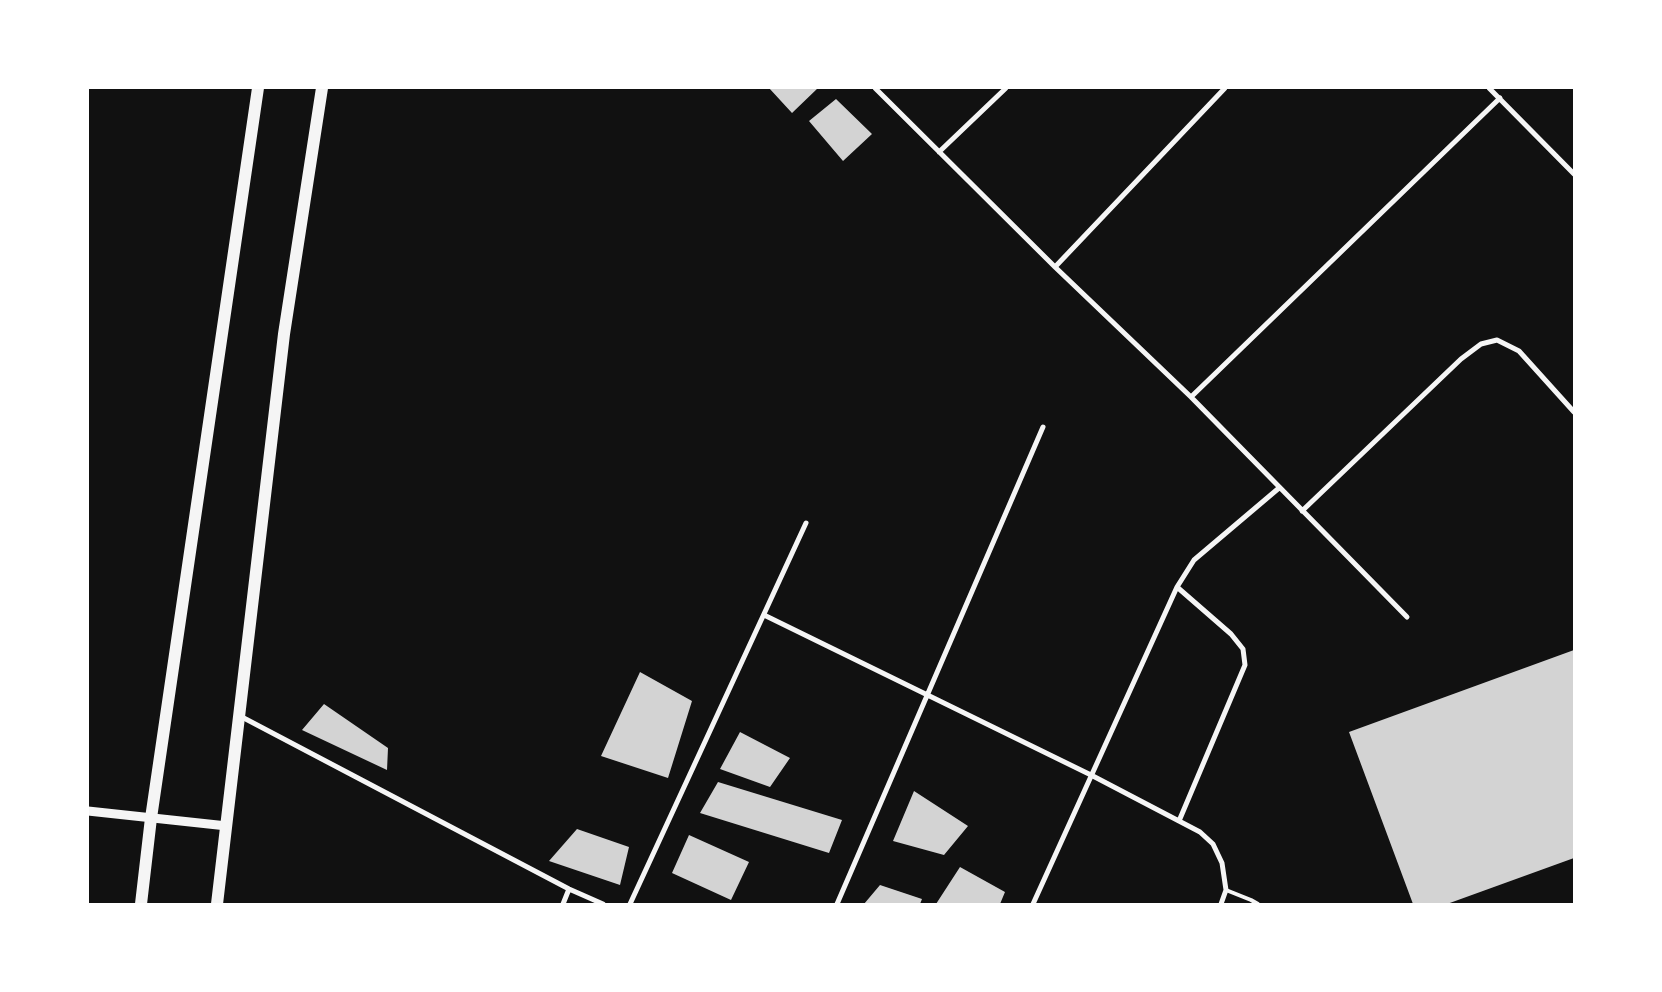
<!DOCTYPE html>
<html>
<head>
<meta charset="utf-8">
<style>
	body { margin:0 }
	#map { position:relative; width:1662px; height:992px; overflow:hidden; background:#111; font-family:Rubik,sans-serif }
	canvas { display:block }
	.frame { position:absolute; inset:0; border:89px solid #fff; pointer-events:none }
</style>
</head>
<body>
<div id="map">
<canvas width="1662" height="992"></canvas>
<div class="frame"></div>
</div>
<script>
const ctx = document.querySelector('canvas').getContext('2d');
ctx.lineJoin = 'round';
function paint(path, color) { ctx.fillStyle = color; ctx.fill(path, 'evenodd'); }
const shape = rows => new Path2D(rows.map(r => 'M' + r).join(''));
function strokePath(path, color, width, dash) { ctx.strokeStyle = color; ctx.lineWidth = width; ctx.lineCap = dash ? 'butt' : 'round'; ctx.setLineDash(dash || []); ctx.stroke(path); }
paint(shape([
	[769,88,818,88,792,113],
	[836,99,872,134,843,161,809,121],
	[1574,650,1574,858,1447,904,1413,904,1349,732],
	[640,672,692,701,668,778,601,756],
	[324,704,388,748,387,770,302,730],
	[740,732,790,758,770,787,720,769],
	[718,782,842,820,829,853,700,813],
	[914,791,968,826,944,855,893,841],
	[577,829,629,847,620,885,549,861],
	[689,835,749,862,731,900,672,873],
	[960,867,1005,892,1000,904,936,904],
	[880,885,922,899,920,904,864,904]
]), '#d3d3d3');
strokePath(shape([
	[1226,890,1251,900,1258,904]
]), '#f5f5f5', 4);
strokePath(shape([
	[875,88,1055,267,1191,397,1407,617],
	[1489,88,1574,174],
	[939,152,1006,88],
	[1055,267,1225,88],
	[1191,397,1500,98],
	[1302,511,1461,359,1481,344,1497,340,1519,351,1574,412],
	[1177,587,1231,634,1243,649,1245,665,1179,821],
	[764,615,1091,775,1200,832,1213,844,1222,863,1226,890,1221,904],
	[240,716,569,889,603,904],
	[563,904,569,889],
	[630,904,806,523],
	[837,904,1043,427],
	[1033,904,1177,587,1194,560,1279,488]
]), '#f5f5f5', 5);
strokePath(shape([
	[88,811,227,826]
]), '#f5f5f5', 9);
strokePath(shape([
	[141,904,151,818,258,88],
	[217,904,284,334,322,88]
]), '#f5f5f5', 12);
</script>
</body>
</html>
